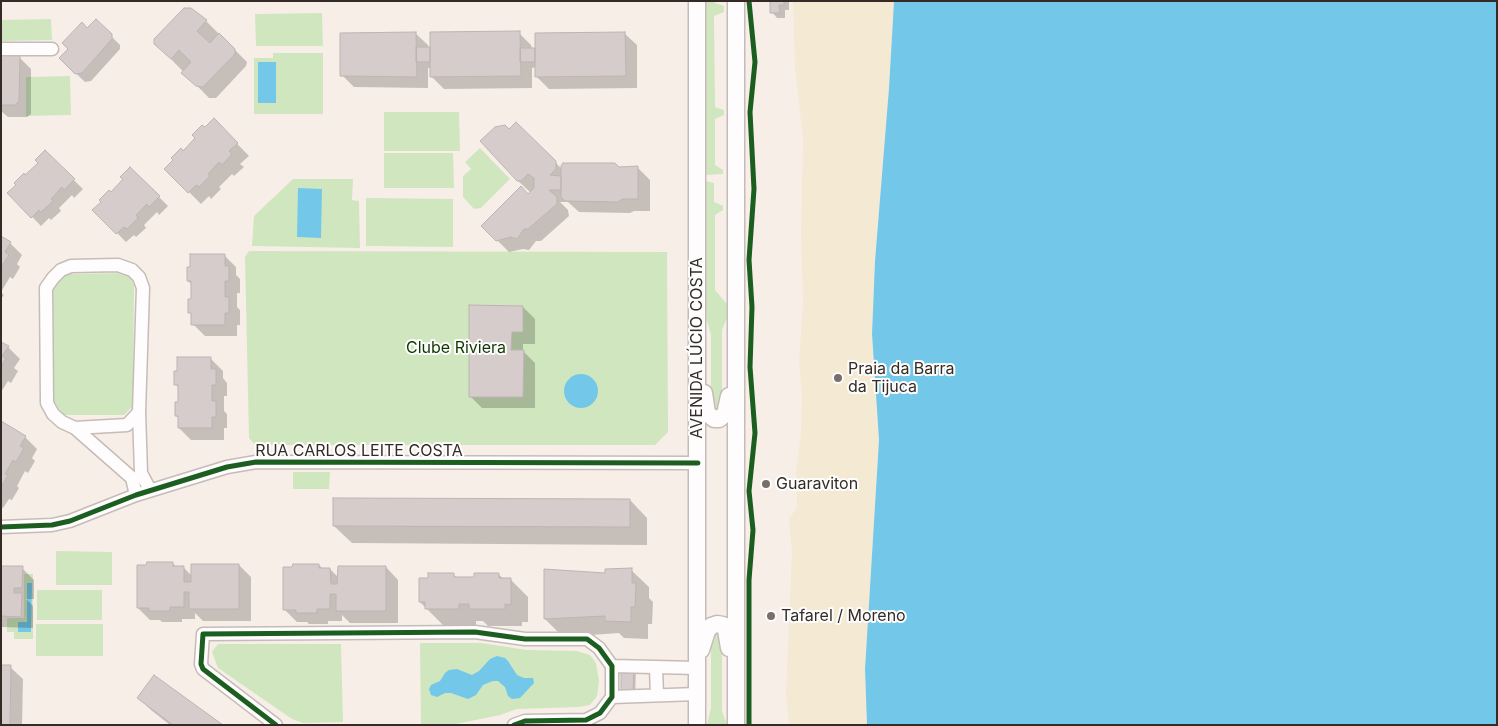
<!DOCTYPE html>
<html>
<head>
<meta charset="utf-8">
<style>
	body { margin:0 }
	#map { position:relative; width:1498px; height:726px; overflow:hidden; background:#f8eee8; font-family:Inter,sans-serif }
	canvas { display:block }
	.frame { position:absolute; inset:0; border:2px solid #342b26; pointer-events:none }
</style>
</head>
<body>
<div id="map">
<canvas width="1498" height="726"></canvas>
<div class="frame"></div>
</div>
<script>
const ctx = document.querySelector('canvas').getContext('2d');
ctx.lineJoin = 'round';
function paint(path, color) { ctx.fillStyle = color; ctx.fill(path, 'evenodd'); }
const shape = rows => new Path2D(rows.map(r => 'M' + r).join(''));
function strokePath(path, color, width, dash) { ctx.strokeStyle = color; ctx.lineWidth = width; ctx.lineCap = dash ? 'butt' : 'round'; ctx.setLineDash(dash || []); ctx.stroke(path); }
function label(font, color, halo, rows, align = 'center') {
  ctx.font = font + ' Inter,sans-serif'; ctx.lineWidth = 4; ctx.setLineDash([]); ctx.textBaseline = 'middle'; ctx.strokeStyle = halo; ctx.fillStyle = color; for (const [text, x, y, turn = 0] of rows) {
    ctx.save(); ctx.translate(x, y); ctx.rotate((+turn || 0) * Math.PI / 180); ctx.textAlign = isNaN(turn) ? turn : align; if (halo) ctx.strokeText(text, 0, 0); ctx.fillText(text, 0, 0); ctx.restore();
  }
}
paint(shape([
	[705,1,715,1,715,3,724,6,724,12,714,16,715,107,724,110,724,115,715,119,715,165,723,170,723,174,707,175,705,172],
	[322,13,323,46,256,46,255,14],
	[51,19,52,40,1,41,1,20],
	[273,53,323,53,323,114,254,114,254,58,273,58],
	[70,76,71,115,26,116,26,77],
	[384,112,459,112,460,151,384,151],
	[480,148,510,179,481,208,474,209,463,197,463,176,471,169,465,162],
	[384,153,453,153,454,188,384,188],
	[293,179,353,179,352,200,359,201,360,248,252,246,254,216],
	[706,181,714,183,714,202,723,206,723,210,715,215,715,290,727,304,727,318,722,330,722,406,719,411,714,411,711,407,711,335,705,314,705,185],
	[366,198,453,199,453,247,366,246],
	[249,251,667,252,668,432,655,445,255,445,249,438,245,257],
	[127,273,134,284,133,406,124,415,63,415,54,401,53,288,66,274],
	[293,472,330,472,329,489,293,489],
	[56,551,112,552,112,585,56,585],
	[24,574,33,574,33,639,14,639,14,632,7,632,7,618,24,618],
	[37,590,102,590,102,620,37,620],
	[36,624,103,624,103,656,36,656],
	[717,632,722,635,722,711,727,725,707,725,711,708,711,637],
	[420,643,481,643,527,650,577,651,590,655,596,663,599,681,597,696,590,705,579,707,517,709,500,715,456,724,421,725],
	[218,644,341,644,343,722,303,723,292,719,218,668,212,652]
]), '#d0e6bf');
paint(shape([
	[793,1,894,1,889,88,875,261,872,335,879,440,865,669,867,725,789,725,786,693,792,551,789,519,797,507,796,473,801,432,802,397,799,359,803,304,801,232,803,139,795,68]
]), '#f4ead3');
paint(shape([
	[894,1,1497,1,1497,725,867,725,865,669,879,440,872,334,875,261,889,88],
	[258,62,276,62,276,103,258,103],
	[298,188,322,189,321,238,297,237],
	'564 391a17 17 0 1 1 34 0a17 17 0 1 1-34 0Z',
	[27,583,32,583,31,632,18,632,18,622,27,622],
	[497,656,505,658,508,661,517,675,524,678,533,678,534,683,520,698,512,699,508,696,505,687,498,681,493,681,483,685,476,695,468,699,451,693,445,693,437,697,431,695,429,689,431,685,440,681,445,673,449,670,457,669,472,675,479,671,490,659]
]), '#73c8e9');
paint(shape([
	[771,1,789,1,789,10,785,10,785,18,777,18,772,12],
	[191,9,206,21,247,62,246,66,216,98,209,98,168,56],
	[96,21,120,45,120,49,91,81,85,82,60,58],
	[415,33,428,45,428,48,519,33,531,45,532,49,624,33,637,45,637,88,549,89,537,77,537,67,532,68,532,88,444,89,432,77,432,68,428,68,428,88,354,87,342,75],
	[1,56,19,57,31,69,31,114,27,117,8,117,1,111],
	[214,120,249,156,240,164,244,167,234,176,232,174,219,187,221,189,211,199,209,196,201,204,166,169],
	[516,124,562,169,638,168,650,180,650,211,634,211,630,213,579,212,568,202,560,202,568,210,569,216,541,241,536,241,529,250,523,249,509,252,483,226,531,193,517,180,509,131],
	[45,152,83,189,74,198,72,195,59,208,61,211,51,220,49,218,41,226,9,193,40,163],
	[130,168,168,206,159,215,157,212,144,225,146,228,136,237,134,235,126,242,94,210,125,180],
	[1,238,10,243,22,255,17,264,20,267,13,279,10,277,1,292,4,295,1,299],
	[224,255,236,267,236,275,240,279,240,293,237,293,237,307,240,310,240,325,237,325,237,336,205,336,193,324,192,315,190,312,192,300,192,285,188,281],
	[523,307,535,319,535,344,523,344,523,351,535,363,535,408,482,408,470,396],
	[1,343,8,347,20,359,14,368,18,371,11,383,8,381,1,392],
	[211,359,223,371,223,378,227,383,227,396,224,396,224,411,227,414,227,428,224,428,224,440,191,440,179,428,179,418,176,416,179,404,179,388,175,384],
	[1,423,25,437,37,449,32,458,35,461,28,473,25,471,17,486,19,488,12,500,9,499,3,508,1,507],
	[630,500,647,518,647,545,352,543,334,526],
	[172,563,177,567,183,567,192,576,239,565,251,577,251,621,203,621,195,613,195,619,182,619,182,622,162,622,160,620,150,620,138,608],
	[319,565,323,569,330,569,339,578,386,567,398,580,398,623,350,623,342,615,342,621,328,621,328,624,309,624,307,622,297,622,285,610],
	[1,567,22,568,34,580,34,599,26,599,33,606,33,628,1,627],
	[631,570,649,587,649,598,653,602,652,624,648,624,648,639,624,638,619,633,563,637,545,619,545,571,606,574],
	[453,574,458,579,475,579,499,575,504,579,511,580,528,597,528,622,522,622,522,626,488,626,483,621,476,621,476,626,444,626,420,602,429,579],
	[636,665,635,703,624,703],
	[10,667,23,679,22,725,1,725],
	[139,698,221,725,170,725,151,710]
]), '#0003');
const building = shape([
	[770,1,784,1,784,5,779,5,780,13,770,13,770,1],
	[184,8,191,8,207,20,197,31,210,43,219,33,235,49,235,54,203,87,196,86,181,73,191,62,179,50,171,59,154,44,154,39,184,8],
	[96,19,112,34,112,39,82,73,75,74,59,58,68,49,62,43,82,22,87,28,96,19],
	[520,31,521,76,430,77,430,32,520,31],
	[416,32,417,77,340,76,340,33,416,32],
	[625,32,626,76,535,77,535,33,625,32],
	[416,47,430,47,430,62,416,62,416,47],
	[520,48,535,48,535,62,520,62,520,48],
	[1,54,16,54,20,56,19,101,15,105,1,105,1,54],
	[214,118,238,143,229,151,232,154,222,165,219,162,208,174,210,176,199,187,196,185,188,193,164,169,173,160,171,158,181,148,183,151,195,138,192,135,202,125,205,127,214,118],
	[516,122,556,161,556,169,550,175,561,176,561,190,549,190,557,197,557,204,528,229,524,229,517,239,511,237,496,241,481,226,521,186,528,194,534,188,534,178,528,174,521,181,517,181,480,141,495,127,505,125,509,129,516,122],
	[45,150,75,179,64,190,62,187,51,199,53,201,41,212,39,210,31,218,7,193,16,185,14,183,24,173,25,175,38,163,35,160,45,150],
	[563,163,615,163,619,167,638,166,638,199,622,199,618,202,565,201,561,197,561,166,563,163],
	[130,167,160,196,149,207,147,204,136,215,138,218,127,229,124,227,116,234,92,210,101,202,99,200,109,190,111,192,123,179,120,177,130,167],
	[1,236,11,242,5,252,9,255,1,267,1,236],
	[190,254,225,254,225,266,229,266,229,281,225,281,225,297,229,297,229,313,225,313,225,325,191,325,191,313,188,313,188,299,191,299,191,281,187,281,187,267,190,267,190,254],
	[469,305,523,306,523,332,512,332,511,350,524,350,523,397,469,397,469,305],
	[1,342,9,346,2,356,6,358,1,367,1,342],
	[177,357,211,357,211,369,216,369,216,385,212,385,212,401,216,401,216,417,212,417,212,428,178,428,178,416,175,416,175,402,178,402,178,385,174,385,174,371,177,371,177,357],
	[1,421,26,436,20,446,24,448,16,462,13,460,5,474,8,475,1,487,1,421],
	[333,498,630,499,630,527,333,526,333,498],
	[147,562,173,562,173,566,184,566,184,582,191,582,191,564,239,564,239,609,189,609,189,592,184,592,184,607,170,607,170,611,149,611,149,608,137,608,137,565,146,565,147,562],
	[293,564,319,564,319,568,330,568,331,584,337,584,338,566,386,566,386,611,336,611,336,594,330,594,330,609,317,609,317,613,296,613,296,610,283,610,283,567,292,567,293,564],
	[1,566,23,566,22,588,14,588,14,593,22,593,21,617,1,616,1,566],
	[632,568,632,583,636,583,635,607,631,607,631,622,605,621,605,616,544,619,544,569,605,573,605,569,632,568],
	[428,573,454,573,454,577,474,577,474,573,499,573,499,578,511,578,511,605,505,604,505,609,469,609,469,604,459,604,459,609,425,609,425,602,419,602,419,578,428,578,428,573],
	[621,661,634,661,633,701,621,701,621,661],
	[1,665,11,665,10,725,1,725,1,665],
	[154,675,223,725,173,725,137,698,154,675]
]);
paint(building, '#d6cccb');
strokePath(building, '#bdb4b3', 1);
const minor = shape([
	[1,49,52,49],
	[139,412,141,473,150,490],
	[75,428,127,425,139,412,143,288,139,277,132,270,118,265,71,266,61,270,53,278,46,288,47,403,53,414,62,422,75,428,132,478,136,495],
	[1,527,52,525,70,521,136,495,227,467,256,462,698,463],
	[612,666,697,668],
	[656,668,657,695],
	[612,697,697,694],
	[276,725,203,669,201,664,203,634,475,632,525,639,587,639,599,648,612,666,612,697,600,713,586,720,525,721,514,725]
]);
const major = shape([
	[697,1,697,725],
	[736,1,736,725],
	[704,393,707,413,714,419,719,419,725,414,729,396],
	[701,650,707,631,711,626,717,624,723,625,726,630,729,648]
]);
strokePath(minor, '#c5bcb8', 15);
strokePath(major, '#c5bcb8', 19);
strokePath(minor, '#fefcfc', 12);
strokePath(major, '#fefcfc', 16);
strokePath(shape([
	[1,527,52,525,70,521,136,495,227,467,256,462,698,463],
	[276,725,203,669,201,664,203,634,475,632,525,639,587,639,599,648,612,666,612,697,600,713,586,720,525,721,514,725],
	[749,725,749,580,753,530,749,491,755,433,750,367,752,307,749,260,754,189,750,112,755,62,749,1]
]), '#1b5e20', 5);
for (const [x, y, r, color] of [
	[838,378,5,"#796f6a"],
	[766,484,5,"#796f6a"],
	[771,616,5,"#796f6a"]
]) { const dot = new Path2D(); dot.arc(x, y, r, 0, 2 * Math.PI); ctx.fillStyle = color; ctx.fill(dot); strokePath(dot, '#fdfdfd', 2); }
label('16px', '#103700', '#fdfdfd', [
	["Clube Riviera",456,348]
]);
label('16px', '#342b26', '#fdfdfd', [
	["AVENIDA LÚCIO COSTA",697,348,-90],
	["RUA CARLOS LEITE COSTA",359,451]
]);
label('16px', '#342b26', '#fdfdfd', [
	["Praia da Barra",848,369],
	["da Tijuca",848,387],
	["Guaraviton",776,484],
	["Tafarel / Moreno",781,616]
], 'left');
</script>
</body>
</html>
